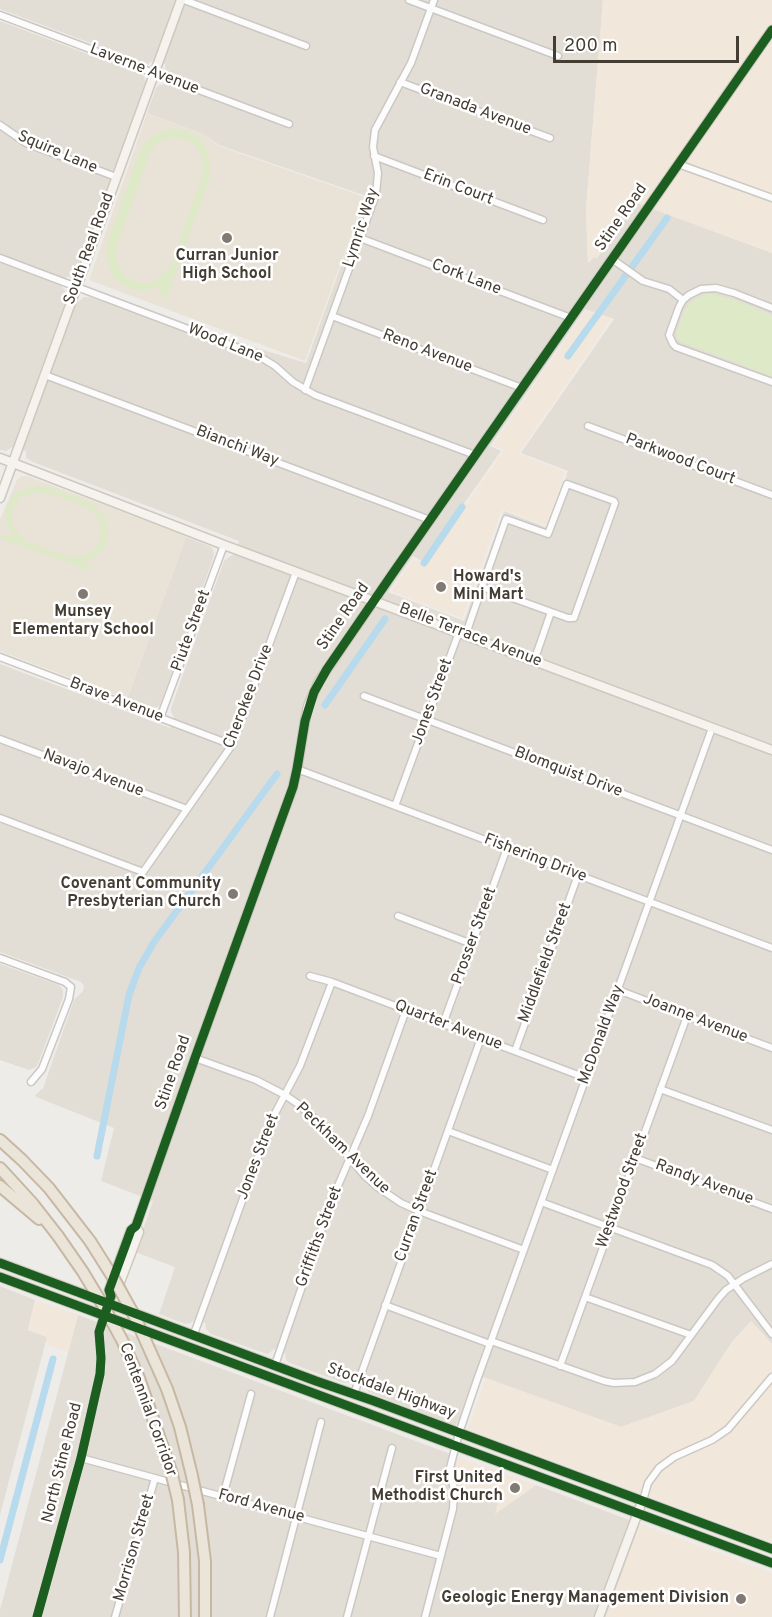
<!DOCTYPE html>
<html>
<head>
<meta charset="utf-8">
<style>
	body { margin:0 }
	#map { position:relative; width:772px; height:1617px; overflow:hidden; background:#eeece8; font-family:Overpass,sans-serif }
	canvas { display:block }
	.scale { position:absolute; left:553px; top:36px; width:186px; height:27px; box-sizing:border-box; border:3px solid #443d34; border-top:0; padding-left:8px; font-size:18px; line-height:21px; white-space:nowrap; color:#443d34; -webkit-text-stroke:4px #fff; paint-order:stroke }
</style>
</head>
<body>
<div id="map">
<canvas width="772" height="1617"></canvas>
<div class="scale">200 m</div>
</div>
<script>
const ctx = document.querySelector('canvas').getContext('2d');
ctx.lineJoin = 'round';
function paint(path, color) { ctx.fillStyle = color; ctx.fill(path, 'evenodd'); }
const shape = rows => new Path2D(rows.map(r => 'M' + r).join(''));
function strokePath(path, color, width, dash) { ctx.strokeStyle = color; ctx.lineWidth = width; ctx.lineCap = dash ? 'butt' : 'round'; ctx.setLineDash(dash || []); ctx.stroke(path); }
function label(font, color, halo, rows, align = 'center') {
  ctx.font = font + ' Overpass,sans-serif'; ctx.lineWidth = 5; ctx.setLineDash([]); ctx.textBaseline = 'middle'; ctx.strokeStyle = halo; ctx.fillStyle = color; for (const [text, x, y, turn = 0] of rows) {
    ctx.save(); ctx.translate(x, y); ctx.rotate((+turn || 0) * Math.PI / 180); ctx.textAlign = isNaN(turn) ? turn : align; if (halo) ctx.strokeText(text, 0, 0); ctx.fillText(text, 0, 0); ctx.restore();
  }
}
paint(shape([
	[0,0,603,0,586,209,588,263,594,257,597,258,637,203,772,253,772,1344,751,1321,732,1342,694,1401,621,1427,483,1377,455,1426,369,1392,364,1387,364,1383,354,1379,348,1383,344,1383,290,1363,286,1360,285,1353,274,1349,268,1354,264,1353,211,1334,206,1329,205,1323,195,1319,191,1323,185,1324,159,1314,175,1267,135,1252,153,1201,101,1181,114,1128,36,1097,35,1095,43,1088,74,1000,83,991,84,986,81,982,0,952,0,664,170,728,174,717,171,712,171,708,224,561,232,555,236,555,239,541,33,462,26,458,26,451,12,447,7,451,0,450,0,21,141,74,144,77,146,82,77,272,74,276,66,277,62,287,68,294,68,298,78,302,84,297,89,297,306,363,366,196,219,145,203,134,147,113,156,88,159,85,166,84,169,73,166,71,165,64,155,59,148,64,144,63,0,9],
	[585,309,614,319,521,453,568,471,548,528,504,511,464,621,388,592,413,556,423,562,501,451,490,446],
	[186,537,209,546,212,548,214,553,213,559,160,705,158,707,151,709,127,699],
	[0,964,59,985,63,990,63,997,38,1064,36,1067,29,1070,0,1060],
	[0,1286,35,1300,28,1330,47,1337,0,1515],
	[78,1315,453,1455,499,1501,496,1513,536,1485,640,1524,606,1617,0,1617,0,1610]
]), '#e3ded5');
paint(shape([
	[603,0,772,0,772,253,637,203,597,258,594,257,588,263,586,209],
	[586,310,611,319,518,454,565,472,546,525,502,509,462,618,391,591,414,559,424,565,504,450,493,445],
	[35,1300,78,1315,68,1352,45,1344,47,1337,28,1330],
	[751,1321,772,1344,772,1542,468,1429,486,1378,621,1427,694,1401,732,1342],
	[453,1455,536,1485,495,1514,498,1501,462,1489],
	[640,1524,772,1573,772,1617,606,1617]
]), '#f1e7da');
paint(shape([
	[147,113,203,134,219,146,365,197,305,361,89,280],
	[21,476,27,476,176,532,186,537,127,699,0,651,0,519,17,480]
]), '#e9e3d7');
paint(shape([
	[175,129,186,131,195,135,203,143,208,154,210,166,209,180,167,297,159,294,161,286,144,291,134,290,121,284,111,273,107,255,108,242,139,153,145,143,154,135,164,130],
	[175,137,184,139,193,143,199,151,203,160,202,177,170,267,157,280,146,283,135,282,125,276,118,266,116,255,118,243,150,152,157,144,165,139],
	[706,294,712,294,735,300,772,315,772,376,681,342,677,339,676,333,686,308,694,299],
	[38,486,52,488,84,500,92,504,104,516,107,523,108,537,105,546,99,553,91,559,82,561,91,565,89,570,1,539,2,534,14,537,6,524,5,517,8,503,18,492,26,489],
	[36,492,51,494,80,504,92,511,97,516,102,527,102,534,98,545,88,554,73,557,66,556,30,543,22,538,14,527,12,522,13,508,21,497]
]), '#dee9c8');
strokePath(shape([
	[568,356,667,218],
	[424,563,462,507],
	[325,705,385,619],
	[97,1156,129,995,139,968,154,942,277,774],
	[0,1560,53,1359]
]), '#b7daed', 7);
const street = shape([
	[184,0,306,46],
	[409,0,558,56],
	[0,15,289,124],
	[400,82,550,138],
	[0,125,26,143,116,177],
	[374,156,543,220],
	[678,164,772,198],
	[360,238,571,318],
	[0,258,257,355,275,366,293,382,315,395,475,455],
	[612,259,643,281,669,289,683,300],
	[772,308,734,293,716,288,701,289,689,295,683,300,679,307,669,335,673,344,676,347,772,382],
	[332,316,522,388],
	[45,375,430,520],
	[305,390,376,194,378,173,373,147,375,130,411,63,434,0],
	[588,426,772,495],
	[466,634,482,587,506,519,548,534,567,484,614,501,615,503,574,618,568,618,482,587],
	[0,657,232,745],
	[534,661,551,612],
	[364,696,772,850],
	[160,718,224,545],
	[0,739,187,809],
	[297,769,772,948],
	[395,806,459,632],
	[0,818,143,872,232,745,296,572],
	[398,916,472,944],
	[0,958,65,982,71,987,69,999,42,1069,31,1082],
	[310,976,332,982,586,1078],
	[618,990,772,1048],
	[443,1024,507,848],
	[515,1051,578,875],
	[195,1058,256,1080,285,1095,298,1104,322,1125,365,1176,376,1186,401,1203,419,1211,524,1250],
	[660,1089,772,1130],
	[448,1131,553,1170],
	[635,1158,772,1209],
	[541,1202,712,1265,728,1276,772,1334],
	[585,1297,691,1335],
	[385,1305,490,1344],
	[194,1334,271,1121,300,1066,332,982],
	[491,1341,604,1381,614,1383,635,1382,655,1374,672,1361,718,1299,726,1290,744,1278,772,1264],
	[275,1365,331,1202,368,1116,406,1010],
	[560,1366,687,1016],
	[354,1394,481,1038],
	[81,1458,441,1556],
	[223,1496,251,1394],
	[642,1504,648,1483,659,1468,674,1457,712,1440,728,1429,772,1377],
	[37,1617,81,1458,100,1374,101,1358,99,1332,103,1315],
	[115,1617,155,1478],
	[270,1617,321,1422],
	[347,1617,392,1448],
	[425,1617,453,1509,454,1491,450,1468,459,1433,477,1380,712,728]
]);
const secondary = shape([
	[0,458,224,545,772,750],
	[0,498,181,0],
	[0,1263,316,1381,374,1401,772,1549],
	[0,1277,772,1563],
	[117,1290,139,1232,136,1226],
	[104,1313,111,1296,109,1290,131,1230,136,1226,195,1058,293,787,297,769,305,721,308,706,319,681,393,573,772,30],
	[599,1617,640,1507]
]);
const highway = shape([
	[0,1140,22,1160,49,1188,90,1241],
	[0,1168,33,1204,58,1236],
	[0,1186,39,1219],
	[139,1378,171,1471],
	[167,1389,180,1427,192,1476],
	[178,1500,184,1552,185,1617],
	[198,1505,205,1561,205,1617]
]);
strokePath(street, '#cbc8c4', 9);
strokePath(secondary, '#cec9bf', 11);
strokePath(highway, '#c6b8a3', 14);
strokePath(street, '#fcfcfc', 6);
strokePath(secondary, '#f6f3ee', 8);
strokePath(highway, '#ebe4d8', 10);
const highwayBridge = shape([
	[58,1236,83,1272,104,1307,122,1340,139,1378],
	[90,1241,114,1279,135,1317,167,1389],
	[171,1471,178,1500],
	[192,1476,198,1505]
]);
strokePath(highwayBridge, '#c6b8a3', 14, []);
strokePath(highwayBridge, '#ebe4d8', 10);
strokePath(shape([
	[0,1263,316,1381,374,1401,772,1549],
	[0,1277,772,1563],
	[37,1617,81,1458,100,1374,101,1358,99,1332,111,1296,109,1290,131,1230,136,1226,195,1058,293,787,297,769,305,721,314,692,327,669,393,573,772,30]
]), '#1b5e20', 9);
for (const [x, y, r, color] of [
	[227,238,6,"#807a73"],
	[441,587,6,"#807a73"],
	[83,594,6,"#807a73"],
	[233,894,6,"#807a73"],
	[515,1488,6,"#807a73"],
	[741,1599,6,"#807a73"]
]) { const dot = new Path2D(); dot.arc(x, y, r, 0, 2 * Math.PI); ctx.fillStyle = color; ctx.fill(dot); strokePath(dot, '#fff', 2); }
label('16px', '#443d34', '#fff', [
	["Laverne Avenue",144,70,21],
	["Granada Avenue",475,110,21],
	["Squire Lane",57,153,23],
	["Erin Court",458,188,21],
	["Stine Road",622,218,-55],
	["Lymric Way",362,228,-72],
	["South Real Road",90,249,-70],
	["Cork Lane",466,278,21],
	["Wood Lane",225,344,22],
	["Reno Avenue",427,352,21],
	["Bianchi Way",237,447,21],
	["Parkwood Court",680,460,21],
	["Stine Road",344,617,-55],
	["Piute Street",192,631,-70],
	["Belle Terrace Avenue",470,636,21],
	["Cherokee Drive",249,697,-69],
	["Brave Avenue",116,701,21],
	["Jones Street",433,702,-70],
	["Blomquist Drive",568,773,21],
	["Navajo Avenue",93,774,21],
	["Fishering Drive",535,859,21],
	["Prosser Street",475,936,-70],
	["Middlefield Street",546,963,-70],
	["Joanne Avenue",695,1019,21],
	["Quarter Avenue",448,1026,21],
	["McDonald Way",602,1035,-70],
	["Stine Road",174,1073,-71],
	["Peckham Avenue",342,1149,44],
	["Jones Street",259,1157,-69],
	["Randy Avenue",704,1183,20],
	["Westwood Street",623,1191,-70],
	["Curran Street",417,1216,-70],
	["Griffiths Street",320,1237,-70],
	["Stockdale Highway",391,1392,20],
	["Centennial Corridor",147,1410,70],
	["North Stine Road",63,1463,-76],
	["Ford Avenue",261,1507,15],
	["Morrison Street",135,1548,-74]
]);
label('bold 16px', '#443d34', '#fff', [
	["Curran Junior",227,257,"center"],
	["High School",227,275,"center"],
	["Howard's",453,578,"left"],
	["Mini Mart",453,596,"left"],
	["Munsey",83,613,"center"],
	["Elementary School",83,631,"center"],
	["Covenant Community",221,885],
	["Presbyterian Church",221,903],
	["First United",503,1479],
	["Methodist Church",503,1497],
	["Geologic Energy Management Division",729,1599]
], 'right');
</script>
</body>
</html>
